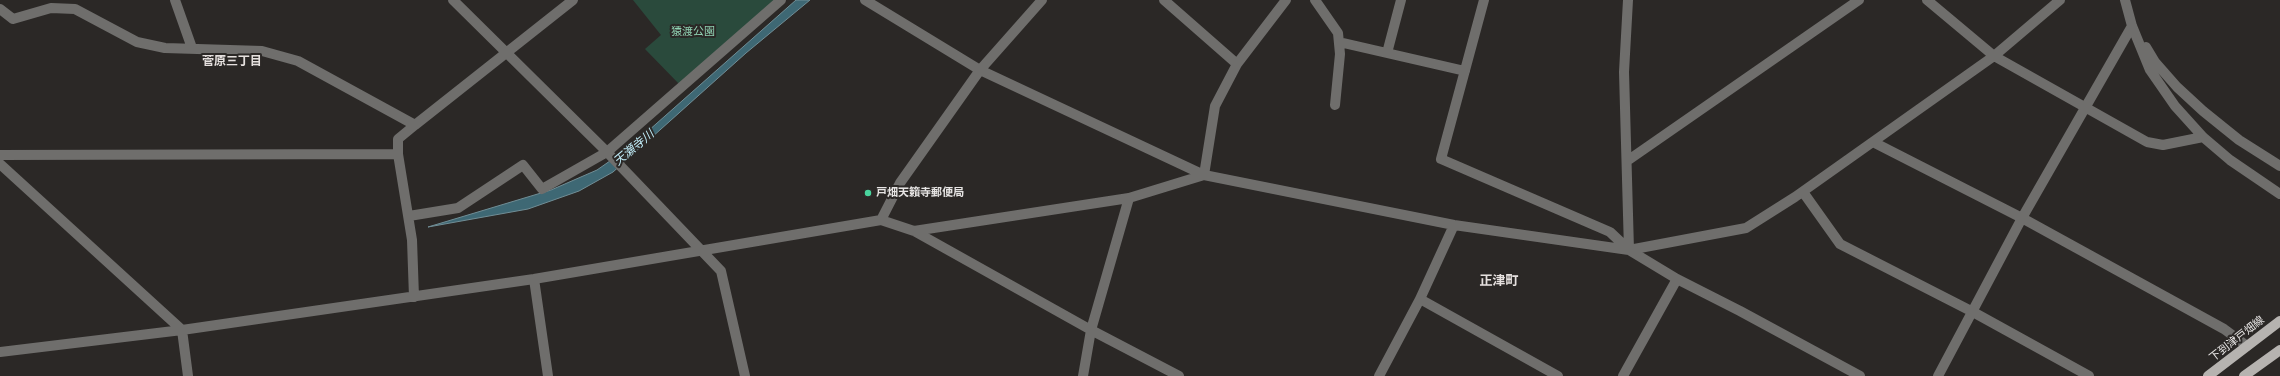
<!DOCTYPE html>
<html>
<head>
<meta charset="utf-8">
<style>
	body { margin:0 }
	canvas { display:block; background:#2b2826 }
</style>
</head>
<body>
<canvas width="2280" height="376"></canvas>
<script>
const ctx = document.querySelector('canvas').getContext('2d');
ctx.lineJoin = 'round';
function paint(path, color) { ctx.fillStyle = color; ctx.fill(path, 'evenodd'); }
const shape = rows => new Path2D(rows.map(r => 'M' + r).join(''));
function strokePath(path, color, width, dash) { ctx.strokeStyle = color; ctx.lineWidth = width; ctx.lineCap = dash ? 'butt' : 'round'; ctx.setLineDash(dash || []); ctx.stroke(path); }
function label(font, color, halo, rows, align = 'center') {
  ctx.font = font + ' "Work Sans","Noto Sans JP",sans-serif'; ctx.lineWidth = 4; ctx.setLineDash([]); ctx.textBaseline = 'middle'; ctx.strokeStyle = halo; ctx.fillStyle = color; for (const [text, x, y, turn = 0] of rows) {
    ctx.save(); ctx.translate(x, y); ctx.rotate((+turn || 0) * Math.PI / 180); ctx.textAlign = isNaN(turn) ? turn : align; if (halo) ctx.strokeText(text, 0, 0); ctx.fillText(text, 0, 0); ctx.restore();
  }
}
paint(shape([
	[633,0,776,0,681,86,645,49,661,35]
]), '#2a4a3c');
const water = shape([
	[796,0,810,0,746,53,613,172,579,191,528,209,428,227,551,190,597,170,630,147,796,0]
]);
paint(water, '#3e6874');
strokePath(water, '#708d95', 1);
strokePath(shape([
	[175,0,192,48],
	[453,0,607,152,721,271,745,376],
	[865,0,980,70,1204,175,1454,225,1629,250,1746,228,1795,197,1994,56,2060,0],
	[1164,0,1237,64],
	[1315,0,1338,33,1340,54,1335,105],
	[1484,0,1441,159,1610,232,1629,250,1677,279,1740,311,1860,376],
	[1628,0,1624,72,1629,250],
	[1927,0,1994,56,2147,142,2163,145,2203,137],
	[2125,0,2132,26,2150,70,2175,106,2203,137,2230,160,2280,194],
	[0,9,13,19,51,8,75,9,137,42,165,48,262,51,298,61,415,125,573,0],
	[1339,42,1465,71],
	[2146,47,2155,62,2177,87,2203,111,2239,140,2280,166],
	[1387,53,1401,0],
	[1873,142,2022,218,2224,329,2247,346],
	[0,155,398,154],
	[1627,161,1859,0],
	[0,164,182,330,188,376],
	[1204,175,1215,106,1237,64,1286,0],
	[1803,192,1840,244,1973,312,2089,376],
	[409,216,458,208,523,165,542,189,607,152,781,0],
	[881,220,900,183,980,70,1042,0],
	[914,231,1129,198,1204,175],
	[534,279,548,376],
	[414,297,412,240,398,154,398,139,415,125],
	[1420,299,1558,376],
	[0,352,182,330,534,279,881,220,914,231,1091,330,1179,376],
	[1083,376,1091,330,1129,198],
	[1379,376,1420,299,1454,225],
	[1623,376,1677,279],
	[1938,376,2022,218,2132,26]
]), '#6f6e6c', 10);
strokePath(shape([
	[2208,376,2280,321],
	[2244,376,2280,350]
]), '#b6b3b0', 10);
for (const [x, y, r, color] of [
	[868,193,4,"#49d49d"]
]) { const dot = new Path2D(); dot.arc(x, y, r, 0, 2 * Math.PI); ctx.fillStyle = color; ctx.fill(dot); strokePath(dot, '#2b2826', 1.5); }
label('11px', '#90d2b3', '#2b2826', [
	["猿渡公園",693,32]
]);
label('bold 11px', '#e6e4e3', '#2b2826', [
	["戸畑天籟寺郵便局",876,193]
], 'left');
label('11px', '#e6e4e3', '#2b2826', [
	["下到津戸畑線",2237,339,-38]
]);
label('bold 12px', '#e5e0de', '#2b2826', [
	["菅原三丁目",232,61]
]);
label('italic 12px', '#c0ecf8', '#2b2826', [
	["天瀬寺川",634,148,-40]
]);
label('bold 13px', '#e5e0de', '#2b2826', [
	["正津町",1499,281]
]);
</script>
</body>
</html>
